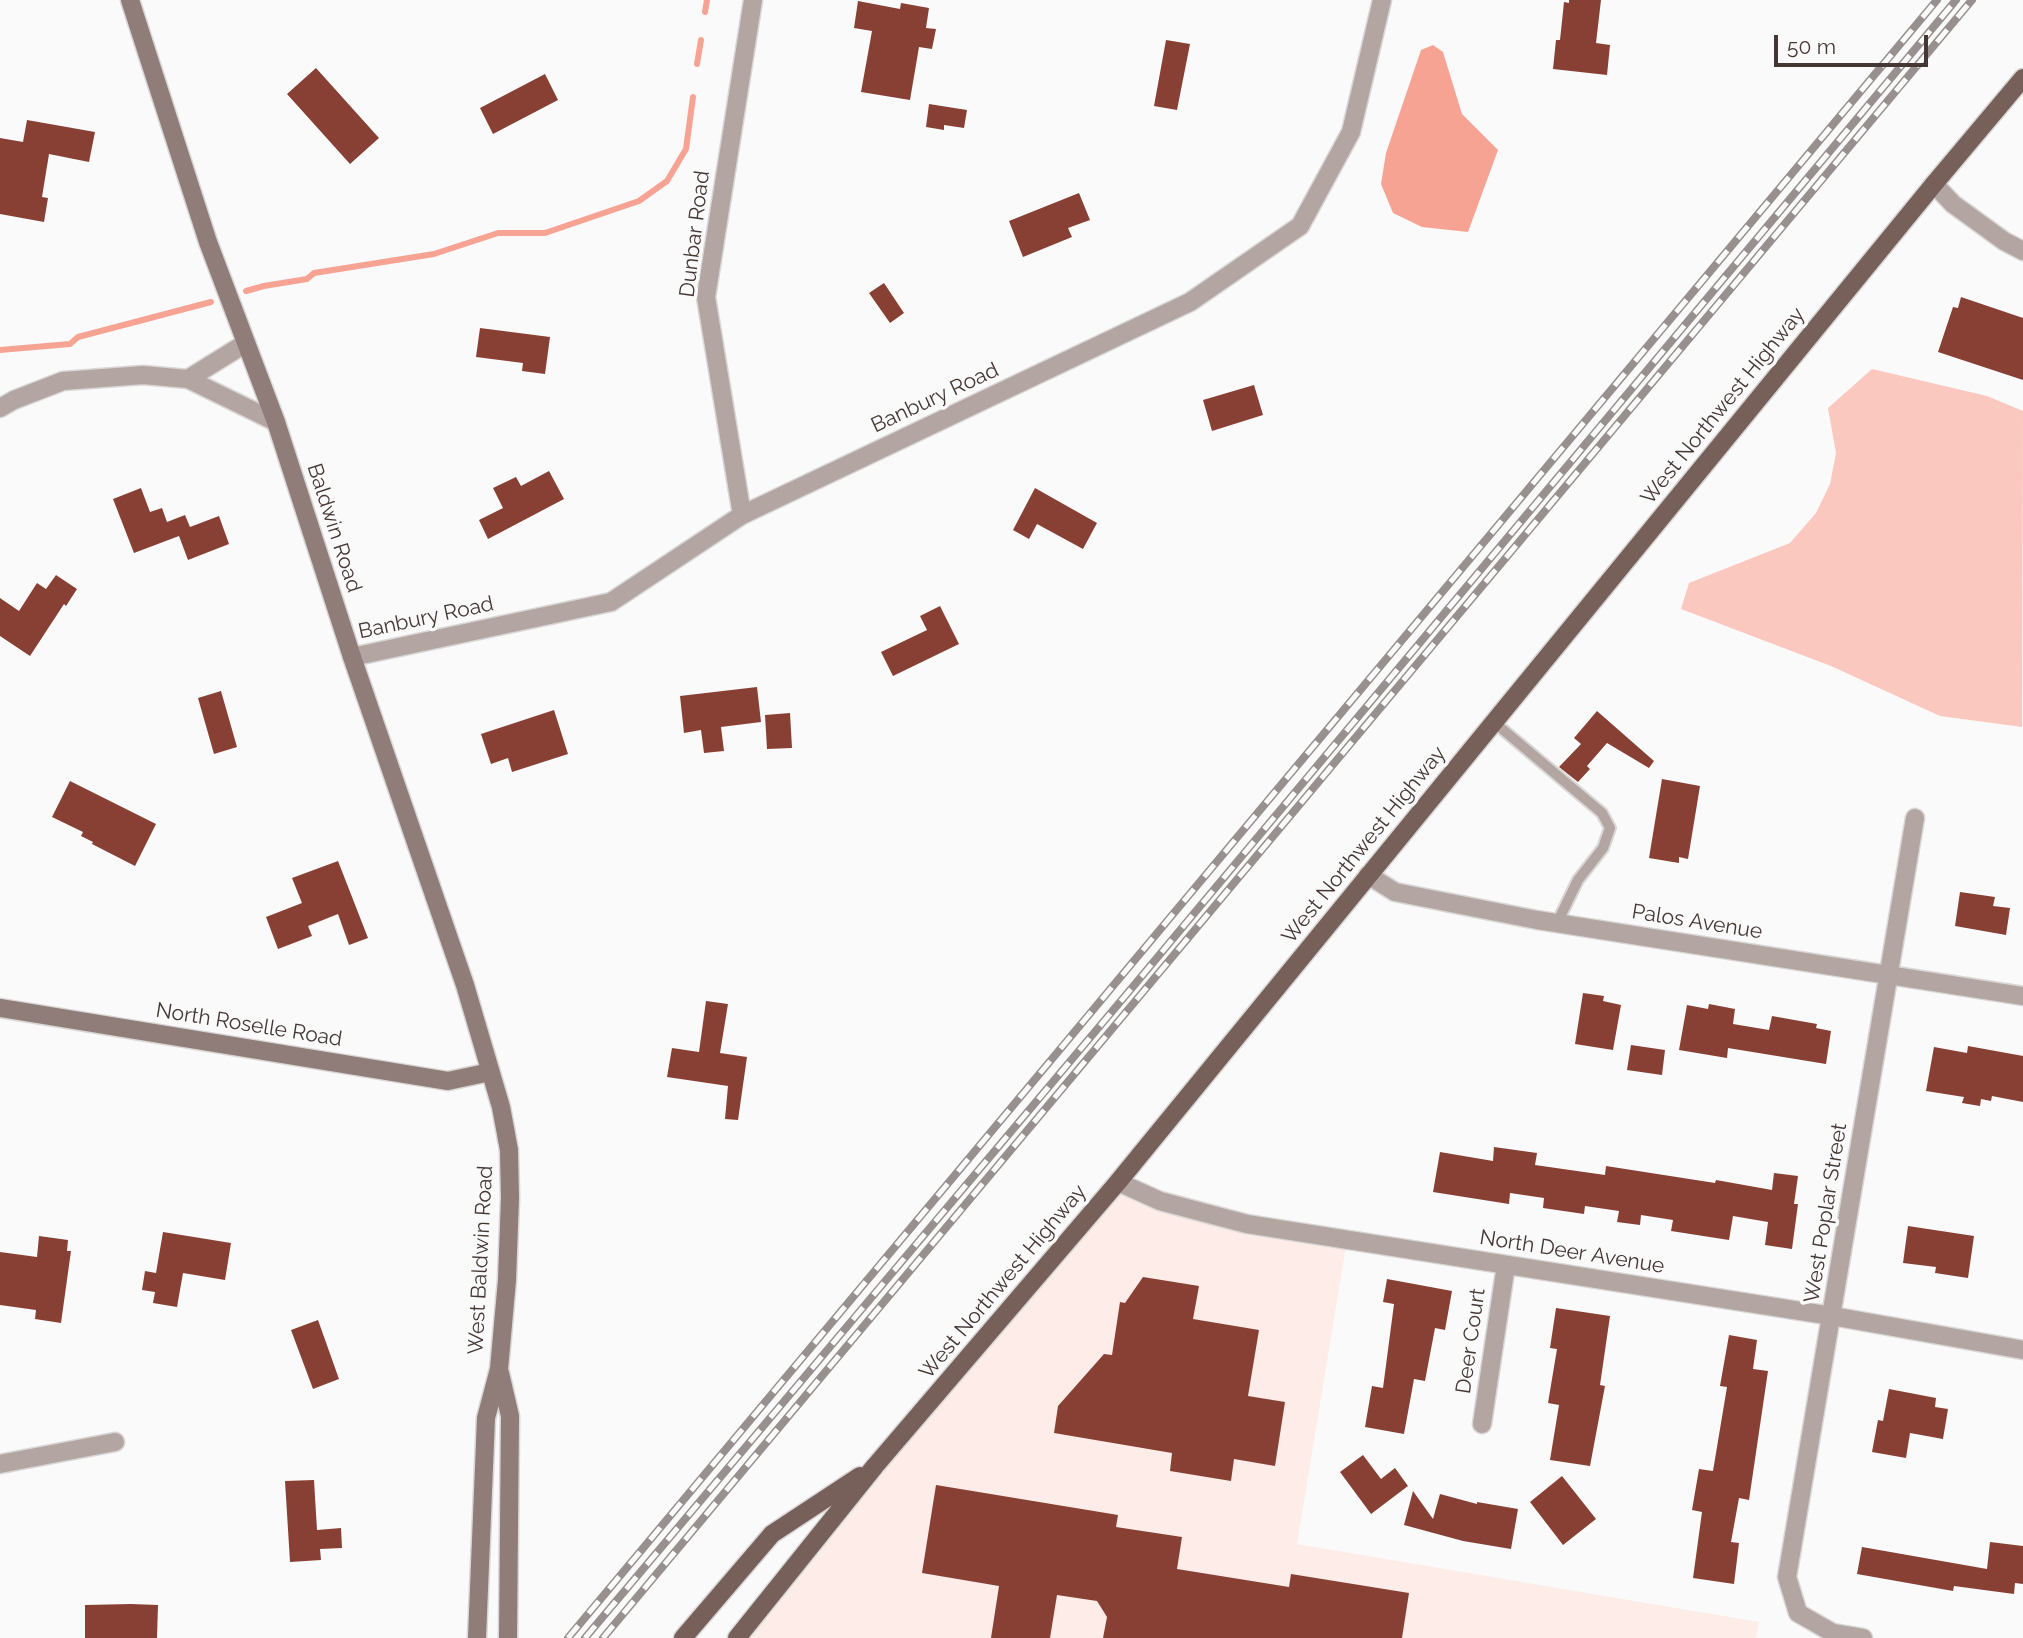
<!DOCTYPE html>
<html>
<head>
<meta charset="utf-8">
<style>
	body { margin:0 }
	#map { position:relative; width:2023px; height:1638px; overflow:hidden; background:#fafafa; font-family:Raleway,sans-serif }
	canvas { display:block }
	.scale { position:absolute; left:1774px; top:35px; width:154px; height:32px; box-sizing:border-box; border:4px solid #443734; border-top:0; padding-left:9px; font-size:21px; line-height:24px; white-space:nowrap; color:#443734; -webkit-text-stroke:5px #fafafa; paint-order:stroke }
</style>
</head>
<body>
<div id="map">
<canvas width="2023" height="1638"></canvas>
<div class="scale">50 m</div>
</div>
<script>
const ctx = document.querySelector('canvas').getContext('2d');
ctx.lineJoin = 'round';
function paint(path, color) { ctx.fillStyle = color; ctx.fill(path, 'evenodd'); }
const shape = rows => new Path2D(rows.map(r => 'M' + r).join(''));
function strokePath(path, color, width, dash) { ctx.strokeStyle = color; ctx.lineWidth = width; ctx.lineCap = dash ? 'butt' : 'round'; ctx.setLineDash(dash || []); ctx.stroke(path); }
function label(font, color, halo, rows, align = 'center') {
  ctx.font = font + ' Raleway,sans-serif'; ctx.lineWidth = 7; ctx.setLineDash([]); ctx.textBaseline = 'middle'; ctx.strokeStyle = halo; ctx.fillStyle = color; for (const [text, x, y, turn = 0] of rows) {
    ctx.save(); ctx.translate(x, y); ctx.rotate((+turn || 0) * Math.PI / 180); ctx.textAlign = isNaN(turn) ? turn : align; if (halo) ctx.strokeText(text, 0, 0); ctx.fillText(text, 0, 0); ctx.restore();
  }
}
paint(shape([
	[1118,1182,1160,1201,1347,1240,1297,1544,1759,1622,1756,1638,737,1638]
]), '#fdece8');
paint(shape([
	[1872,369,1987,396,2023,411,2022,727,1940,716,1831,666,1681,609,1689,583,1790,543,1816,513,1830,484,1836,453,1828,408]
]), '#fac8be');
paint(shape([
	[1433,45,1443,52,1462,114,1498,150,1468,232,1422,227,1393,213,1381,184,1386,153,1421,50]
]), '#f6a394');
strokePath(shape([
	[705,12,707,0],
	[697,64,701,40],
	[246,291,264,286,307,279,314,273,434,254,498,233,545,233,639,201,667,181,686,149,693,97],
	[0,350,70,344,78,337,211,302]
]), '#f6a394', 6);
paint(shape([
	[1569,0,1601,0,1596,43,1610,45,1607,75,1553,69,1556,40,1560,40,1564,2,1569,3],
	[858,1,900,9,901,3,929,8,926,28,936,29,932,49,919,47,910,100,861,92,872,31,854,28],
	[1166,40,1190,44,1177,110,1154,106],
	[316,68,379,138,350,164,287,94],
	[545,74,558,100,493,134,480,108],
	[929,104,967,110,964,128,944,125,944,130,926,127],
	[27,120,95,132,89,162,49,154,42,197,48,198,44,222,0,214,0,138,23,142],
	[1079,193,1090,220,1068,228,1072,237,1023,257,1009,221],
	[884,283,904,313,890,323,869,293],
	[1961,297,2023,318,2023,380,1938,352,1953,307,1958,308],
	[480,328,550,337,545,374,522,371,523,363,476,357],
	[1254,385,1263,415,1212,431,1203,400],
	[549,471,564,499,488,539,479,520,503,508,493,488,516,477,521,486],
	[141,488,150,512,162,508,167,522,185,515,190,527,219,516,229,544,188,560,179,536,134,553,113,499],
	[1035,488,1097,523,1083,549,1037,524,1029,539,1013,530],
	[56,575,77,589,66,606,64,604,30,656,0,636,0,598,19,611,37,583,46,589],
	[940,606,959,644,893,676,881,652,927,630,920,616],
	[757,687,761,722,721,727,724,751,704,753,701,730,684,733,680,696],
	[221,691,237,747,214,754,198,698],
	[554,710,568,754,512,772,508,758,491,764,481,734],
	[1597,711,1654,761,1649,768,1607,743,1587,766,1590,769,1578,782,1559,767,1581,744,1574,738],
	[790,713,792,748,767,749,765,715],
	[1662,779,1700,786,1688,859,1679,857,1679,863,1649,858],
	[70,781,156,824,135,866,92,844,93,842,81,836,83,832,52,817],
	[338,861,368,938,349,945,338,914,308,926,312,936,278,949,266,917,302,903,292,878],
	[1960,892,1995,897,1993,906,2010,908,2006,935,1955,926],
	[1583,993,1604,996,1603,1001,1621,1005,1613,1050,1575,1044],
	[706,1001,728,1004,720,1053,747,1057,738,1120,725,1119,728,1086,667,1077,672,1048,699,1052],
	[1709,1004,1735,1009,1733,1024,1769,1030,1772,1016,1817,1024,1816,1028,1831,1031,1826,1064,1728,1048,1727,1058,1679,1050,1687,1005,1708,1009],
	[1631,1045,1665,1050,1662,1075,1627,1070],
	[1968,1046,2023,1056,2023,1102,1992,1096,1991,1101,1981,1099,1980,1106,1962,1103,1964,1097,1926,1091,1934,1047,1967,1053],
	[1494,1147,1537,1153,1535,1165,1605,1175,1606,1166,1715,1183,1716,1180,1772,1190,1774,1173,1798,1176,1794,1204,1798,1204,1792,1249,1765,1245,1768,1222,1733,1216,1729,1240,1671,1231,1673,1220,1641,1215,1640,1225,1617,1222,1619,1211,1585,1206,1584,1214,1543,1208,1544,1198,1510,1193,1509,1204,1433,1192,1440,1152,1493,1161],
	[1908,1226,1974,1236,1968,1278,1935,1273,1936,1267,1903,1263],
	[163,1232,231,1243,225,1280,183,1273,177,1307,153,1303,155,1292,142,1290,145,1271,156,1273],
	[39,1236,68,1240,67,1251,71,1251,61,1323,35,1319,36,1310,0,1305,0,1252,37,1257],
	[1143,1277,1199,1286,1193,1319,1259,1330,1248,1396,1285,1402,1275,1466,1234,1459,1231,1481,1170,1471,1172,1453,1054,1433,1058,1406,1104,1354,1112,1355,1120,1302,1125,1303],
	[1387,1279,1452,1291,1445,1330,1435,1328,1425,1381,1414,1379,1404,1434,1365,1427,1372,1386,1383,1388,1394,1304,1383,1302],
	[1556,1308,1610,1316,1600,1385,1605,1386,1590,1466,1550,1460,1559,1405,1548,1403,1557,1349,1550,1348],
	[318,1320,339,1379,313,1389,291,1330],
	[1729,1335,1757,1340,1753,1369,1768,1371,1749,1500,1739,1498,1731,1542,1739,1543,1734,1584,1693,1578,1702,1512,1692,1510,1699,1469,1713,1471,1727,1387,1720,1386],
	[1889,1389,1936,1398,1935,1407,1948,1409,1943,1439,1910,1433,1906,1458,1872,1452,1878,1420,1883,1421],
	[1363,1455,1381,1479,1395,1468,1408,1486,1371,1514,1340,1472],
	[1562,1476,1596,1519,1563,1545,1530,1502],
	[314,1480,317,1530,341,1528,342,1548,320,1549,321,1560,290,1562,285,1481],
	[936,1485,1118,1515,1116,1527,1182,1537,1177,1569,1289,1587,1291,1574,1409,1593,1402,1638,1103,1638,1107,1617,1097,1601,1057,1595,1050,1638,991,1638,999,1586,922,1573],
	[1413,1491,1433,1519,1440,1494,1477,1504,1477,1502,1518,1509,1511,1549,1463,1541,1404,1525],
	[1990,1542,2023,1546,2023,1584,2015,1583,2014,1594,1954,1586,1953,1591,1857,1574,1862,1547,1987,1569],
	[131,1604,158,1605,157,1638,85,1638,85,1605]
]), '#884034');
const lane = shape([
	[1495,723,1602,813,1610,828,1603,848,1578,880,1557,923]
]);
const street = shape([
	[1934,184,1953,204,2004,241,2023,251],
	[188,379,246,343],
	[0,408,14,400,63,381,143,375,188,379,276,422],
	[742,515,706,297,753,0],
	[352,657,611,602,742,515,1190,302,1300,226,1351,132,1382,0],
	[1368,875,1395,892,1537,920,2023,996],
	[1118,1182,1160,1201,1247,1224,1832,1316,2023,1350],
	[1482,1424,1506,1265],
	[0,1464,115,1442],
	[1863,1638,1833,1633,1798,1613,1787,1577,1915,818]
]);
const secondary = shape([
	[130,0,208,242,276,422,352,657,465,985,501,1107,509,1150,510,1198,507,1280,499,1369,486,1418,477,1638],
	[0,1008,448,1081,490,1072],
	[500,1373,510,1416,508,1638]
]);
const primary = shape([
	[683,1638,772,1534,860,1476],
	[737,1638,875,1466,1118,1182,1934,184,2023,78]
]);
strokePath(lane, '#d9d7d6', 14);
strokePath(street, '#d9d7d6', 21);
strokePath(secondary, '#d9d7d6', 21);
strokePath(primary, '#d9d7d6', 21);
strokePath(lane, '#b3a5a2', 10);
strokePath(street, '#b3a5a2', 18);
strokePath(secondary, '#907c78', 18);
strokePath(primary, '#775f5a', 18);
const rail = shape([
	[568,1638,1937,0],
	[585,1638,1136,983,1956,0],
	[603,1638,1972,0]
]);
strokePath(rail, '#97908e', 8);
strokePath(rail, '#fafafa', 5, [16]);
label('21px', '#443734', '#fafafa', [
	["Dunbar Road",695,234,-83],
	["Banbury Road",935,398,-25],
	["West Northwest Highway",1723,406,-51],
	["Baldwin Road",334,528,72],
	["Banbury Road",426,618,-12],
	["West Northwest Highway",1364,845,-51],
	["Palos Avenue",1697,922,9],
	["North Roselle Road",249,1025,9],
	["West Poplar Street",1826,1213,-81],
	["North Deer Avenue",1572,1252,9],
	["West Baldwin Road",481,1260,-87],
	["West Northwest Highway",1003,1282,-50],
	["Deer Court",1471,1341,-82]
]);
</script>
</body>
</html>
